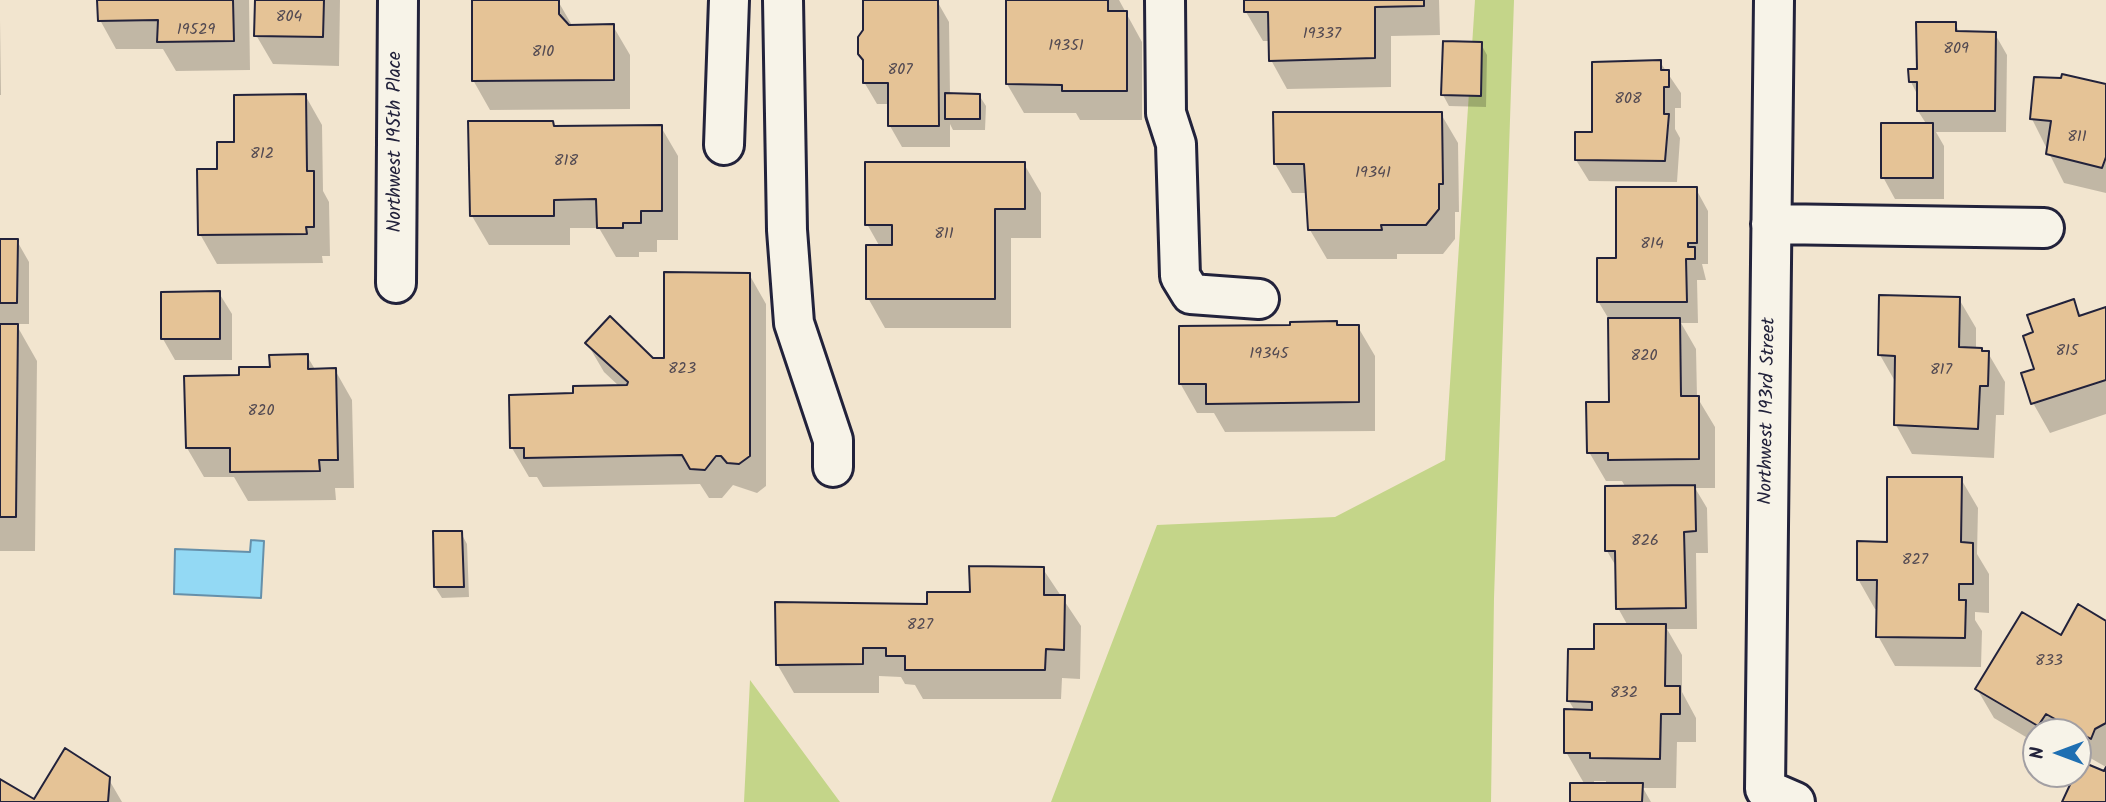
<!DOCTYPE html>
<html>
<head>
<meta charset="utf-8">
<style>
	body { margin:0 }
	#map { position:relative; width:2106px; height:802px; overflow:hidden; background:#f2e5cf; font-family:Kalam,sans-serif }
	canvas { display:block }
	.north { position:absolute; left:2022px; top:718px; width:70px; height:70px; box-sizing:border-box; background:#f7f3e8; border:2px solid #a29fa3; border-radius:50%; rotate:270deg; font-size:19px; font-weight:700; line-height:28px; text-align:center; color:#22223b }
	.north::after { content:''; display:block; margin:auto; width:24px; height:32px; background:#1f6fb2; clip-path:polygon(50% 0,100% 100%,50% 72%,0 100%) }
</style>
</head>
<body>
<div id="map">
<canvas width="2106" height="802"></canvas>
<div class="north">N</div>
</div>
<script>
const ctx = document.querySelector('canvas').getContext('2d');
ctx.lineJoin = 'round';
function paint(path, color) { ctx.fillStyle = color; ctx.fill(path, 'evenodd'); }
const shape = rows => new Path2D(rows.map(r => 'M' + r).join(''));
function strokePath(path, color, width, dash) { ctx.strokeStyle = color; ctx.lineWidth = width; ctx.lineCap = dash ? 'butt' : 'round'; ctx.setLineDash(dash || []); ctx.stroke(path); }
function label(font, color, halo, rows, align = 'center') {
  ctx.font = font + ' Kalam,sans-serif'; ctx.lineWidth = 7; ctx.setLineDash([]); ctx.textBaseline = 'middle'; ctx.strokeStyle = halo; ctx.fillStyle = color; for (const [text, x, y, turn = 0] of rows) {
    ctx.save(); ctx.translate(x, y); ctx.rotate((+turn || 0) * Math.PI / 180); ctx.textAlign = isNaN(turn) ? turn : align; if (halo) ctx.strokeText(text, 0, 0); ctx.fillText(text, 0, 0); ctx.restore();
  }
}
paint(shape([
	[1475,0,1514,0,1494,598,1491,802,1051,802,1157,525,1335,517,1445,460],
	[750,680,840,802,744,802]
]), '#c4d589');
const water = shape([
	[251,540,264,541,261,598,174,594,175,549,250,552,251,540]
]);
paint(water, '#93d9f4');
strokePath(water, '#6690aa', 2);
paint(shape([
	[99,0,249,0,250,70,176,71,163,49,116,49,100,20],
	[257,0,340,0,339,66,273,64,256,35],
	[873,0,937,1,949,22,950,95,979,95,986,106,985,130,953,130,950,124,950,147,902,147,890,126,890,104,877,104,864,82,864,30],
	[1007,0,1119,0,1142,42,1142,120,1080,120,1076,113,1024,113,1007,84],
	[1246,0,1439,0,1440,35,1391,36,1391,87,1287,89,1271,60,1270,41,1263,41,1246,12],
	[558,1,573,27,613,26,630,55,630,109,490,110,473,80],
	[0,20,1,95,0,95],
	[1955,24,1960,33,1995,34,2007,55,2006,132,1936,132,1944,146,1944,199,1895,199,1883,177,1927,125,1918,111,1918,96,1911,82],
	[1481,44,1487,55,1486,107,1449,106,1443,95],
	[1660,62,1681,93,1681,108,1675,108,1675,129,1680,138,1677,182,1589,181,1576,160],
	[2106,86,2106,193,2064,183,2032,119],
	[305,95,322,125,323,191,329,202,330,256,322,256,323,263,217,264,200,234,219,170],
	[1441,114,1458,143,1459,212,1455,212,1455,239,1443,254,1397,254,1397,259,1327,259,1310,230,1307,193,1292,193,1275,164],
	[555,127,661,127,678,156,678,240,657,240,657,252,639,252,639,257,616,257,599,228,570,228,570,245,489,245,472,216],
	[1024,164,1041,193,1041,238,1011,238,1011,328,885,328,868,298,880,247,867,224],
	[1696,189,1708,211,1708,264,1702,264,1706,280,1697,280,1698,323,1681,323,1696,349,1697,397,1715,427,1715,488,1695,488,1707,508,1708,553,1696,553,1697,629,1667,629,1682,655,1682,692,1696,718,1696,742,1677,742,1676,788,1643,788,1651,802,1572,802,1585,785,1566,752,1575,711,1569,701,1596,651,1628,626,1618,608,1617,568,1607,551,1626,488,1622,481,1606,481,1589,452,1610,404,1610,321,1598,301,1617,259],
	[1594,781,1606,781,1606,785,1594,785],
	[0,241,17,241,29,262,29,324,16,324,37,361,35,551,0,551],
	[749,274,766,304,766,486,757,493,733,485,722,498,709,498,700,484,543,487,537,477,529,477,512,448,574,395,620,387,604,372,587,343,653,360,665,359],
	[219,293,232,314,232,360,175,360,163,339],
	[1959,299,1976,328,1976,349,1988,353,2005,382,2004,415,1996,415,1994,458,1912,454,1896,425,1896,383,1880,355],
	[2073,301,2082,317,2106,309,2106,414,2050,433,2033,403,2023,374,2036,370,2035,333],
	[1336,323,1338,327,1358,327,1375,356,1375,431,1225,432,1214,413,1197,413,1180,383],
	[307,356,316,371,335,370,352,400,354,488,335,488,336,500,248,501,234,477,204,477,187,448,241,377],
	[1961,479,1978,508,1977,554,1989,574,1989,613,1975,612,1975,620,1982,631,1981,667,1895,666,1878,636,1879,609,1875,609,1858,579,1888,543],
	[461,533,467,544,469,597,442,598,435,587],
	[1043,569,1081,626,1080,679,1062,678,1061,699,923,699,915,685,905,684,901,677,879,676,879,693,794,693,777,664,929,606],
	[2106,623,2106,767,2078,751,2078,732,2036,732,2036,743,1994,718,1977,689,2061,637],
	[108,778,122,802,0,802,0,781,34,802]
]), '#0003');
const building = shape([
	[97,0,233,0,234,41,157,42,158,20,98,21,97,0],
	[255,0,324,0,323,37,254,36,255,0],
	[472,0,559,0,559,14,569,25,614,24,614,80,472,81,472,0],
	[863,0,938,0,939,126,888,126,888,83,863,83,863,60,858,54,858,37,863,30,863,0],
	[1006,0,1108,0,1108,11,1127,11,1127,91,1062,91,1062,85,1006,84,1006,0],
	[1244,0,1424,0,1424,6,1375,7,1375,58,1269,61,1268,12,1244,12,1244,0],
	[1916,22,1956,22,1956,31,1996,32,1995,111,1917,111,1917,82,1909,82,1908,69,1917,69,1916,22],
	[1443,41,1482,42,1481,96,1441,95,1443,41],
	[1661,60,1661,70,1669,70,1669,87,1664,87,1664,114,1669,114,1665,161,1575,160,1575,132,1592,132,1592,62,1661,60],
	[2062,74,2106,84,2106,157,2102,168,2046,154,2051,121,2030,119,2034,77,2061,78,2062,74],
	[945,93,980,94,980,119,945,119,945,93],
	[306,94,307,171,314,171,314,227,306,227,307,234,198,235,197,169,217,169,217,142,234,142,234,95,306,94],
	[1273,112,1442,112,1443,184,1439,184,1439,209,1426,225,1381,225,1382,230,1308,230,1304,164,1274,164,1273,112],
	[468,121,553,121,554,126,662,125,662,211,641,211,641,223,623,223,623,228,597,228,596,199,554,200,554,216,470,216,468,121],
	[1881,123,1933,123,1933,178,1881,178,1881,123],
	[865,162,1025,162,1025,209,995,209,995,299,866,299,866,245,892,245,892,225,865,225,865,162],
	[1616,187,1697,187,1697,243,1688,243,1688,247,1695,247,1695,259,1686,259,1687,302,1597,302,1597,258,1616,258,1616,187],
	[0,239,18,239,17,303,0,303,0,239],
	[664,272,750,273,750,456,739,464,727,463,721,456,716,456,705,470,690,469,682,455,524,458,524,448,510,448,509,395,573,393,573,386,627,385,628,382,585,343,610,316,653,358,664,358,664,272],
	[220,291,220,339,161,339,161,292,220,291],
	[1879,295,1960,297,1959,347,1982,348,1982,351,1989,351,1988,386,1980,386,1978,429,1894,425,1895,356,1878,355,1879,295],
	[2074,299,2079,316,2106,307,2106,380,2031,404,2021,373,2034,369,2023,336,2033,332,2027,315,2074,299],
	[1608,318,1680,318,1681,396,1699,396,1699,459,1608,460,1608,453,1587,453,1586,402,1609,402,1608,318],
	[1337,321,1337,325,1359,325,1359,402,1206,404,1206,384,1179,384,1179,326,1290,325,1290,322,1337,321],
	[0,324,18,324,16,517,0,517,0,324],
	[308,354,308,369,336,368,338,460,319,460,320,471,230,472,230,448,186,448,184,376,239,375,239,367,270,367,269,355,308,354],
	[1887,477,1962,477,1961,542,1973,543,1973,584,1959,584,1959,600,1966,600,1965,638,1876,637,1877,580,1857,580,1857,541,1887,542,1887,477],
	[1695,485,1696,531,1684,532,1686,608,1616,609,1615,551,1605,551,1605,486,1695,485],
	[433,531,462,531,464,587,434,587,433,531],
	[969,566,1044,567,1044,595,1065,595,1064,650,1046,649,1045,670,905,670,905,656,886,656,886,648,863,648,863,664,776,665,775,602,927,604,927,592,970,592,969,566],
	[2078,604,2106,621,2106,723,2095,729,2091,739,2046,714,2038,726,1975,689,2022,612,2061,635,2078,604],
	[1594,624,1666,624,1665,686,1680,686,1680,714,1661,714,1660,759,1590,758,1590,753,1564,753,1564,709,1592,710,1592,702,1567,701,1568,649,1594,649,1594,624],
	[65,748,110,777,108,802,0,802,0,779,34,799,65,748],
	[2080,761,2104,771,2106,767,2106,802,2062,802,2075,774,2078,774,2080,761],
	[1570,783,1643,783,1642,802,1570,802,1570,783]
]);
paint(building, '#e5c396');
strokePath(building, '#22223b', 2);
const minor = shape([
	[783,0,787,230,794,323,833,440,833,467],
	[1165,0,1166,113,1176,144,1180,276,1191,294,1259,299],
	[1774,0,1765,789,1795,802],
	[724,145,729,0],
	[1771,224,2044,228],
	[396,283,398,0]
]);
strokePath(minor, '#22223b', 44);
strokePath(minor, '#f7f3e8', 38);
label('16px', '#534a52', null, [
	["804",289,18],
	["19529",196,31],
	["19337",1322,35],
	["19351",1066,47],
	["809",1956,50],
	["810",543,53],
	["807",900,71],
	["808",1628,100],
	["811",2077,138],
	["812",262,155],
	["818",566,162],
	["19341",1373,174],
	["811",944,235],
	["814",1652,245],
	["815",2067,352],
	["19345",1269,355],
	["820",1644,357],
	["823",682,370],
	["817",1941,371],
	["820",261,412],
	["826",1645,542],
	["827",1915,561],
	["827",920,626],
	["833",2049,662],
	["832",1624,694]
]);
label('19px', '#22223b', '#f7f3e8', [
	["Northwest 195th Place",397,142,-90],
	["Northwest 193rd Street",1769,411,-89]
]);
</script>
</body>
</html>
